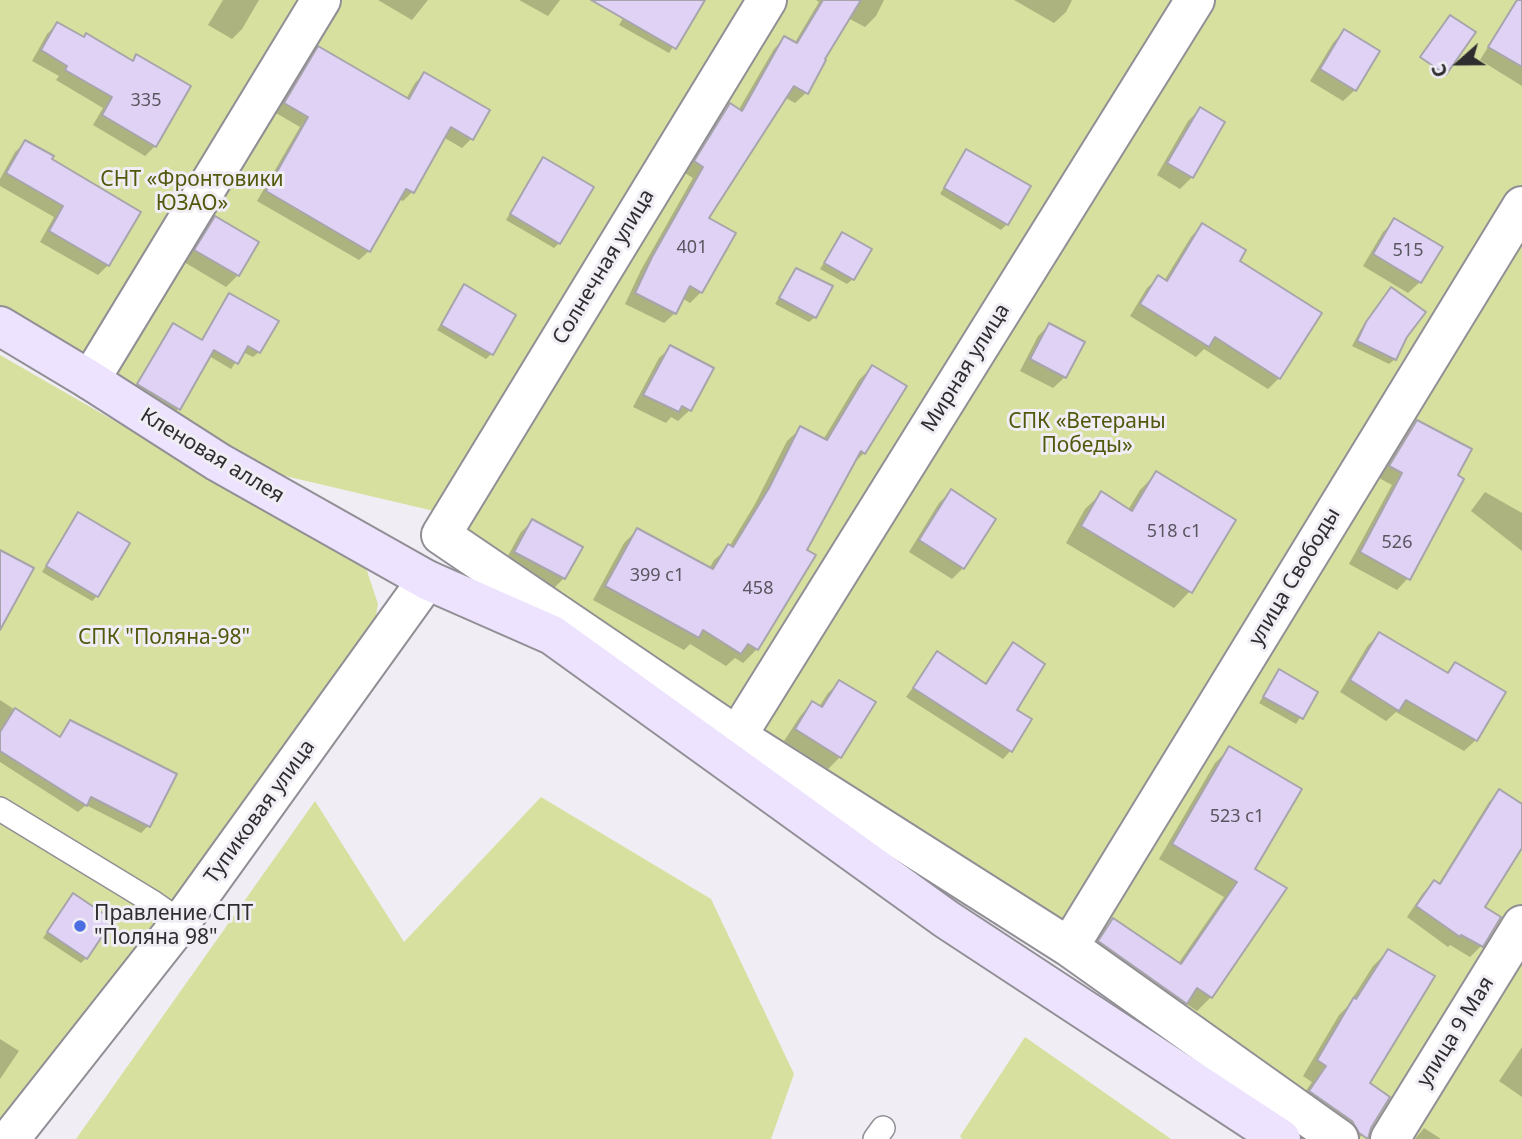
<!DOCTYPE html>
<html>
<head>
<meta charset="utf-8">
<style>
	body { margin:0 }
	#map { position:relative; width:1522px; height:1139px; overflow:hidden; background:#f0edf4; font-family:"Noto Sans",sans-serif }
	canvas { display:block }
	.north { position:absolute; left:1424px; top:28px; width:70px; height:70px; -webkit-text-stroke:5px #f0edf4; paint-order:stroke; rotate:249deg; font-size:19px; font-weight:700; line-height:28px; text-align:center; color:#2e2d2f }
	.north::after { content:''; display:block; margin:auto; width:24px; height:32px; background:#2e2d2f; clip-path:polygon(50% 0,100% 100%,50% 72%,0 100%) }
</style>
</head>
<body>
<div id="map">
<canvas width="1522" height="1139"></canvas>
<div class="north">С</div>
</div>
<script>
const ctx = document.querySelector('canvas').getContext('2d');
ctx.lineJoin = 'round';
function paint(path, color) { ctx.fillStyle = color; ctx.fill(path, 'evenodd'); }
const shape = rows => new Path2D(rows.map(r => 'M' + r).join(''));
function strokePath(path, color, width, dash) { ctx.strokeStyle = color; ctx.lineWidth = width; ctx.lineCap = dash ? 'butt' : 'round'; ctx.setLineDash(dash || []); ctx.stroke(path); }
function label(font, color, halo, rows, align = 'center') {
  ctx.font = font + ' "Noto Sans",sans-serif'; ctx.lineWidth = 6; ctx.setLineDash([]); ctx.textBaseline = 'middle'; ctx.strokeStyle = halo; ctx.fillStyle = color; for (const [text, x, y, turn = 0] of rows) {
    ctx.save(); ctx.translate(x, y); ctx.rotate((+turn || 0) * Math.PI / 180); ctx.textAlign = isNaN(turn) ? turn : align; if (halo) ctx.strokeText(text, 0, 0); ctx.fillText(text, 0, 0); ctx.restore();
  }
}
paint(shape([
	[0,0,1522,0,1522,1139,1343,1139,434,511,247,467,0,315],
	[0,355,365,565,378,604,374,627,166,913,0,1135],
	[541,797,711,899,794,1074,771,1139,76,1139,315,801,404,942],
	[1025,1037,1171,1139,962,1139,960,1136]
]), '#d7e09e');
paint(shape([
	[223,0,259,0,242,29,232,39,208,25],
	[378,0,428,0,412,20],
	[519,0,560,0,548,16],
	[634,0,703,0,669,53,619,25],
	[816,0,884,0,876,16,865,27,848,18,806,93,795,103,784,97,707,218,701,292,690,303,682,298,675,313,664,323,625,304,641,270,693,178,685,173,719,116,730,105,738,111,774,49,784,38,794,44,819,2],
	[1014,0,1072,0,1066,12,1054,23],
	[1517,0,1522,0,1522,86,1480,60],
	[57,24,131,62,137,57,155,146,145,156,93,125,103,108,56,80,59,76,32,61,47,34],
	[1344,31,1355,90,1343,101,1310,81,1333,43],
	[319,48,406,99,415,83,424,74,471,139,462,148,443,137,412,192,403,201,399,199,369,251,359,260,257,201,300,127,276,113,309,58],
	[1200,109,1192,177,1180,189,1157,175,1188,121],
	[26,142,50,160,108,265,98,275,40,242,54,217,0,186,0,179,15,152],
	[966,151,1007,224,1001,230,940,194],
	[543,159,559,243,554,248,506,220],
	[215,219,238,275,226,287,184,262,204,230],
	[1395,220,1420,282,1408,293,1363,266,1383,232],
	[1202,225,1237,262,1279,378,1268,389,1204,349,1196,357,1130,316,1147,288,1159,277,1164,281,1191,237],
	[842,234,853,279,847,284,820,269],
	[796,270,815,317,809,322,775,304],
	[465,287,491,354,486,359,437,330],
	[230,295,259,352,253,357,243,352,231,369,209,356,178,409,173,415,133,390,173,325,201,341],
	[1386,295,1406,336,1395,359,1389,364,1352,346,1361,329],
	[1049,325,1065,377,1053,388,1020,371,1038,336],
	[671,347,690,410,678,421,671,417,666,423,633,407,659,358],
	[872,367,904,386,864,453,850,467,805,550,757,649,743,663,735,658,726,666,690,644,684,650,593,600,624,543,637,530,709,569,714,560,729,547,755,504,787,441,801,428,823,440,859,380],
	[1417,422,1456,476,1408,578,1397,590,1349,564,1392,485,1379,478,1406,433],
	[1157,473,1190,591,1174,608,1066,543,1085,509,1102,493,1128,510,1140,490],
	[951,491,963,568,952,579,909,552,939,503],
	[1485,492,1522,513,1522,551,1471,511],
	[78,514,97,596,92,601,42,572],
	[532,521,564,578,552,590,504,563,521,532],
	[1380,634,1445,674,1455,664,1476,740,1464,751,1396,712,1386,721,1340,692,1368,645],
	[1014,644,1015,710,1011,750,1003,759,906,697,938,653,984,685,1005,652],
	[1279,672,1316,692,1296,724,1259,703],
	[840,682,840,757,828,769,784,741,801,715,812,703,819,707,828,693],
	[0,700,58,738,70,722,148,826,141,833,86,805,78,812,0,762],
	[1229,749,1253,870,1211,997,1197,1011,1185,1003,1172,1017,1086,956,1099,934,1113,920,1178,964,1224,897,1159,859,1215,763],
	[1499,792,1522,806,1522,845,1483,908,1481,946,1470,957,1450,945,1448,947,1407,917,1423,893,1434,882,1438,885,1489,802],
	[68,901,86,958,81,963,43,938],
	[1388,951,1368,1083,1362,1135,1358,1139,1339,1139,1295,1107,1312,1082,1303,1076,1339,1015,1347,1007,1373,966],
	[0,1039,19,1051,0,1079],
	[1522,1047,1522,1097,1499,1081],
	[1424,1128,1441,1139,1415,1139]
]), '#0003');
const building = shape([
	[591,0,705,0,676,49,591,0],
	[823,0,861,0,825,59,826,60,808,94,794,86,709,218,736,233,702,293,690,286,676,314,635,293,652,257,703,167,694,161,730,103,742,111,784,36,797,43,823,0],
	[1517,0,1522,0,1522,67,1488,47,1517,0],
	[1450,15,1476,32,1446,75,1420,57,1450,15],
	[57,22,84,37,86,33,133,61,136,54,191,86,156,147,102,115,112,97,65,70,67,66,41,50,57,22],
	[1344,29,1380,51,1356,91,1320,69,1344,29],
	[318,46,409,99,424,72,490,110,473,140,451,127,414,193,406,189,370,252,266,191,308,117,284,103,318,46],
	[1200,107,1225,122,1193,178,1167,163,1200,107],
	[25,140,54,156,52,159,141,212,109,266,49,231,63,206,6,173,25,140],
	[966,149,1031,186,1008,225,944,188,966,149],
	[543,157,594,187,560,244,510,214,543,157],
	[215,216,259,242,239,276,194,250,215,216],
	[1394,218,1443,247,1421,283,1373,254,1394,218],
	[1202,223,1246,250,1240,261,1322,313,1280,379,1215,337,1209,347,1140,304,1158,275,1167,281,1202,223],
	[842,232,872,249,854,280,824,263,842,232],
	[796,268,833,286,816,318,779,298,796,268],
	[464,284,516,315,493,355,441,325,464,284],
	[1391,287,1426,312,1407,337,1396,360,1357,341,1366,322,1391,287],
	[229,293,279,321,260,353,248,346,238,364,214,350,180,410,137,384,173,323,202,340,229,293],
	[1049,323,1085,342,1066,378,1030,359,1049,323],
	[670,345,714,368,691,411,682,406,679,412,643,395,670,345],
	[872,365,907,386,865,454,861,451,807,550,816,555,758,650,748,644,741,654,703,630,699,638,605,586,637,528,713,569,728,544,733,547,769,488,800,426,827,440,872,365],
	[1417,420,1472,449,1458,475,1464,479,1410,580,1360,552,1402,473,1389,466,1417,420],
	[1156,471,1236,520,1192,593,1081,526,1101,491,1132,511,1156,471],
	[951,489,996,519,964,569,919,540,951,489],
	[78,512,130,543,98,597,46,566,78,512],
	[532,519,583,547,565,579,514,552,532,519],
	[0,550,34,568,0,630,0,550],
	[1379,632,1448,673,1455,662,1506,692,1477,741,1406,700,1399,711,1350,680,1379,632],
	[1013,642,1045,664,1017,710,1032,719,1012,752,913,688,937,651,986,684,1013,642],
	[1279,669,1318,692,1303,719,1263,697,1279,669],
	[839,680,876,702,841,758,795,729,812,701,822,707,839,680],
	[15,708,60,737,70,720,177,774,150,827,91,797,87,806,0,751,0,732,15,708],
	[1229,746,1302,789,1255,869,1287,888,1212,998,1197,988,1187,1004,1098,941,1113,918,1181,964,1237,882,1172,844,1229,746],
	[1499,789,1522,804,1522,848,1485,907,1501,917,1483,947,1461,935,1460,937,1416,906,1434,880,1440,884,1499,789],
	[73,893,113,920,87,959,47,932,73,893],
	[1388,949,1435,976,1370,1083,1390,1097,1371,1128,1368,1139,1359,1133,1352,1121,1309,1091,1326,1066,1317,1060,1354,997,1356,999,1388,949]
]);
paint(building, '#dfd2f5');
strokePath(building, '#a7a5ab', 2);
const lane = shape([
	[0,809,151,901,181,922],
	[875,1139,883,1128]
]);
const street = shape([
	[767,0,441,535,737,736,1069,947,1339,1139],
	[90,380,321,0],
	[737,736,1195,0],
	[1069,947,1522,206],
	[10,1139,181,922,427,580],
	[1390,1139,1522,925]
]);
const secondary = shape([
	[0,326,90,380,218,462,427,580,552,635,946,919,1281,1139]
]);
strokePath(lane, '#918f95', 26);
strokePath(street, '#918f95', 42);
strokePath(secondary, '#918f95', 42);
strokePath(lane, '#fff', 23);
strokePath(street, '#fff', 38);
strokePath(secondary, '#ede3fe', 38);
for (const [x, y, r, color] of [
	[80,926,7,"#4c6ee2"]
]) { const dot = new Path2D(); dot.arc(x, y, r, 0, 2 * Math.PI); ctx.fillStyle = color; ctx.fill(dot); strokePath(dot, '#f0edf4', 2.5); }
label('18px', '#5a5660', null, [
	["335",146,101],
	["401",692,248],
	["515",1408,251],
	["518 с1",1174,532],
	["526",1397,543],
	["399 с1",657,576],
	["458",758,589],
	["523 с1",1237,817]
]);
label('21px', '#52580c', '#f0edf4', [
	["СНТ «Фронтовики",192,180],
	["ЮЗАО»",192,204],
	["СПК «Ветераны",1087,422],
	["Победы»",1087,446],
	["СПК \"Поляна-98\"",164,638]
]);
label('21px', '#2e2d2f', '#f0edf4', [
	["Солнечная улица",604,267,-59],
	["Мирная улица",966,368,-58],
	["Кленовая аллея",212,456,31],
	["улица Свободы",1295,577,-59],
	["Тупиковая улица",260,812,-54],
	["улица 9 Мая",1456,1032,-58]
]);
label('21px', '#2e2d2f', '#f0edf4', [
	["Правление СПТ",94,914],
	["\"Поляна 98\"",94,938]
], 'left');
</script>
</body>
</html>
